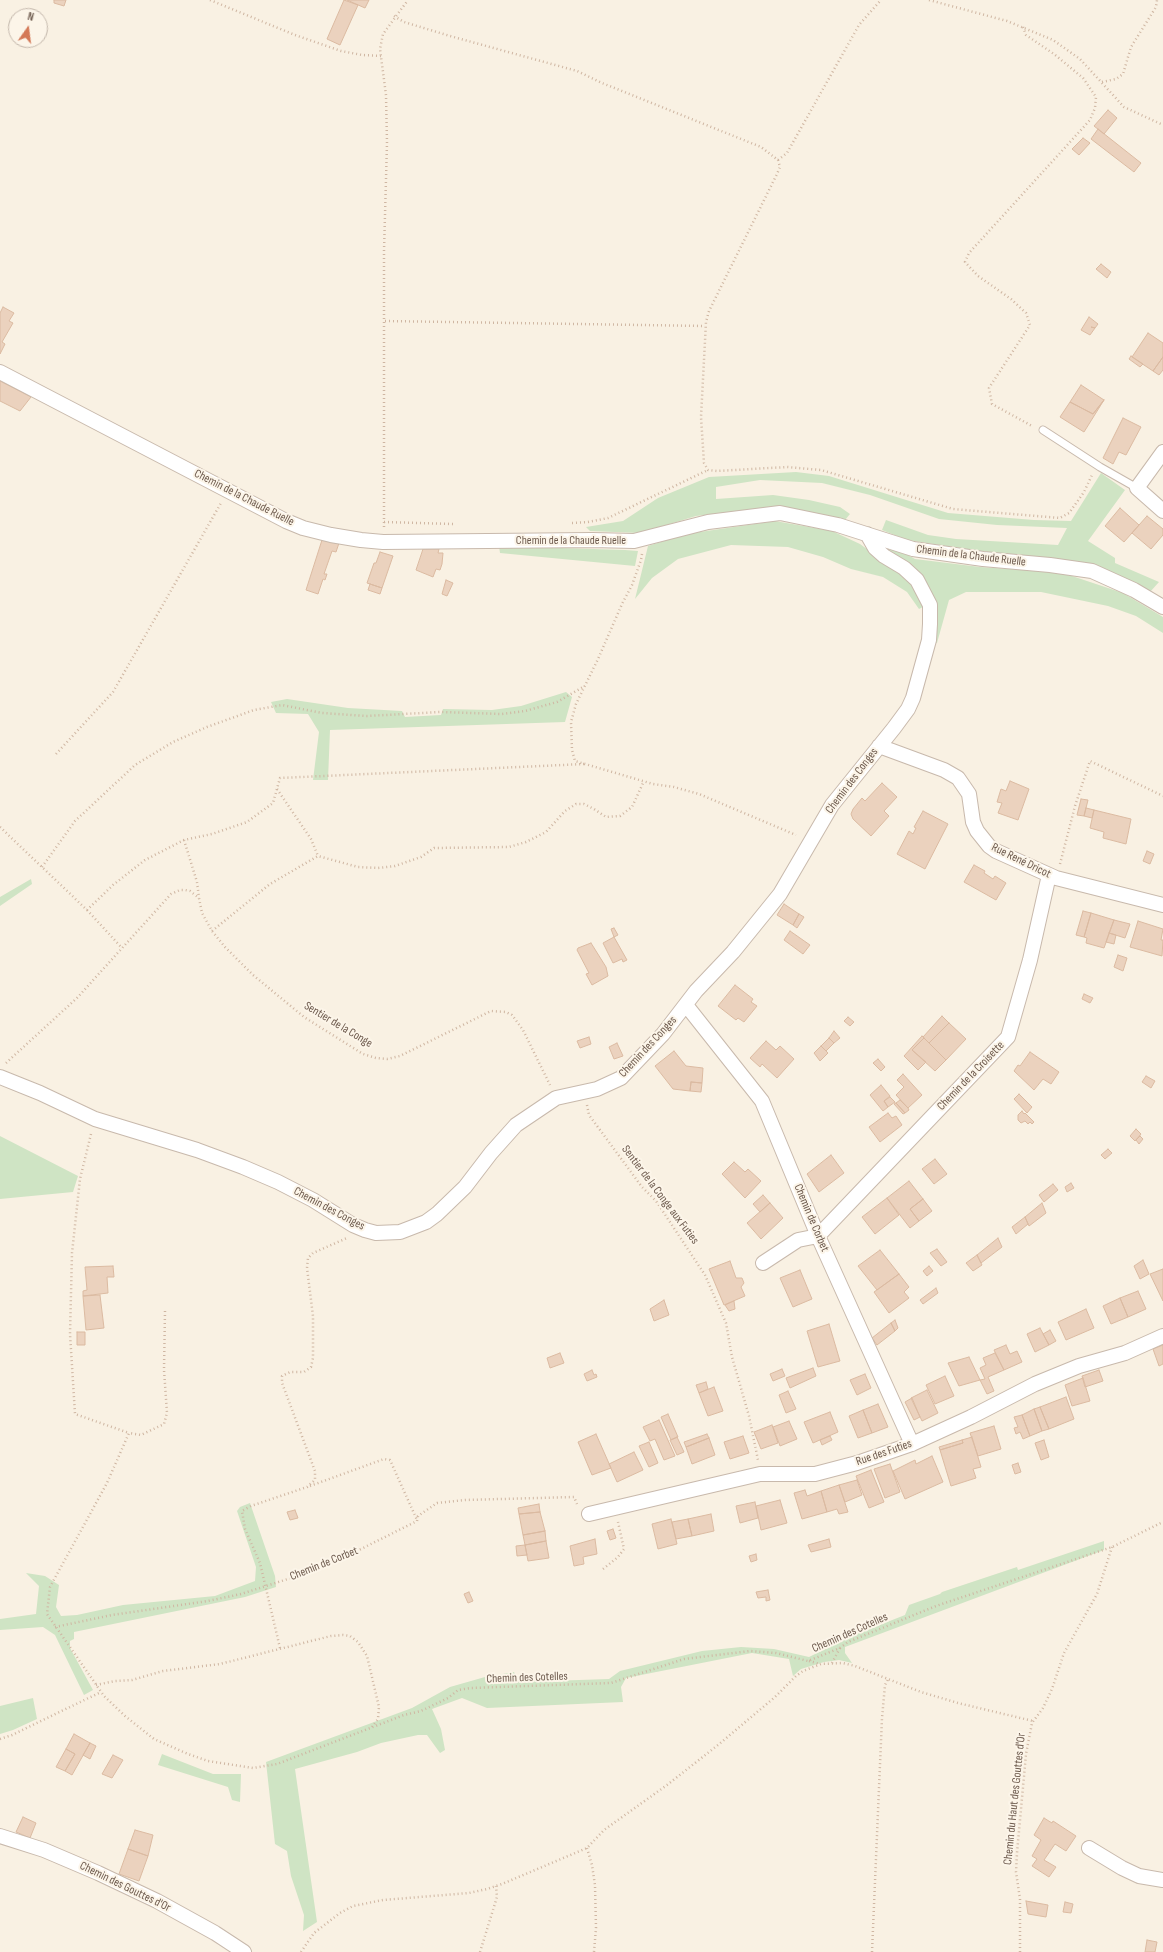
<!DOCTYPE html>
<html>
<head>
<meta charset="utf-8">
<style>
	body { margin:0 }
	#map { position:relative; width:1163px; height:1952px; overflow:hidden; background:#f9f1e3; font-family:"Sofia Sans Condensed",sans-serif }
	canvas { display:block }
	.north { position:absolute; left:8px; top:8px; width:40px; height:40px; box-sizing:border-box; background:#fcf5e9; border:1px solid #c3b7ab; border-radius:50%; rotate:14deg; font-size:11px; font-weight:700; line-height:16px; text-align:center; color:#6d5a4d }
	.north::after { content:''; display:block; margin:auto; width:14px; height:18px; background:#d47957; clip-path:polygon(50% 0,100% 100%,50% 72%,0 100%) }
</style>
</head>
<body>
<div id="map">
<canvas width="1163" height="1952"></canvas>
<div class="north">N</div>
</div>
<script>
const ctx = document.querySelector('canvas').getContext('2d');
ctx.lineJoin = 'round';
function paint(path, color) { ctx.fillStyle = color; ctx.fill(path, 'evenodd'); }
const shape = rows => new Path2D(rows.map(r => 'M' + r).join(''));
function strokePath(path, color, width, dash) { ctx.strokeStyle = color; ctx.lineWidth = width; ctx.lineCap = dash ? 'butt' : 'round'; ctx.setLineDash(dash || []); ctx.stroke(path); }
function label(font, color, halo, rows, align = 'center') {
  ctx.font = font + ' "Sofia Sans Condensed",sans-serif'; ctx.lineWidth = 4; ctx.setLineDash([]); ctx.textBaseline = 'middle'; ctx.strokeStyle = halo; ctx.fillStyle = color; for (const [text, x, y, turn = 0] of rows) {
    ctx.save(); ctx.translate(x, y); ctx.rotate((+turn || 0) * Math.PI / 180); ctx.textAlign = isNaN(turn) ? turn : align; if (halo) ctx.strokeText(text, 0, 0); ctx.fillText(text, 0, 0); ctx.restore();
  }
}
paint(shape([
	[796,472,829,476,948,513,1034,520,1071,521,1101,473,1125,490,1088,541,1115,558,1115,563,1159,582,1150,592,1071,561,1014,556,907,540,882,530,886,520,928,535,956,539,1058,545,1067,528,997,525,939,519,870,495,822,483,760,480,716,487,716,499,773,495,809,500,840,507,850,514,845,520,780,506,696,516,640,533,590,531,586,527,623,521,658,498,709,477],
	[775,521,832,531,860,544,906,578,919,594,923,607,919,609,907,592,883,577,851,569,823,557,788,547,731,545,678,559,652,578,635,599,648,546,686,534],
	[499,546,625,550,638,551,635,566,500,553],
	[894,547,915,559,980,567,1053,572,1072,576,1123,593,1163,617,1163,633,1136,616,1108,606,1041,592,966,592,949,600,937,643,934,642,937,613,886,553],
	[566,692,572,697,565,722,330,730,328,780,313,780,319,732,308,714,276,713,271,702,287,699,348,708,402,711,405,717,441,715,443,709,492,710,521,706],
	[31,879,32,884,0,906,0,897],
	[0,1136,78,1176,73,1192,0,1199],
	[250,1503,275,1576,276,1587,245,1597,74,1632,74,1639,70,1641,70,1648,93,1690,84,1695,55,1635,43,1627,0,1630,0,1619,36,1614,39,1586,26,1573,45,1576,59,1585,56,1607,61,1616,77,1615,123,1605,215,1596,255,1581,256,1567,237,1511,240,1507],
	[1104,1541,1104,1550,845,1647,845,1653,852,1663,839,1660,824,1662,801,1669,793,1676,789,1659,752,1653,626,1678,621,1687,623,1702,487,1708,462,1698,432,1709,441,1729,445,1750,440,1753,427,1735,418,1735,381,1743,357,1752,295,1769,317,1922,303,1931,304,1915,291,1876,287,1851,275,1844,266,1762,412,1708,450,1687,485,1677,514,1672,519,1682,609,1679,620,1671,702,1651,741,1647,774,1649,809,1657,854,1635,905,1615,909,1605,940,1594,942,1592,1017,1567,1018,1570],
	[33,1698,37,1719,13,1730,0,1734,0,1706],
	[162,1754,213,1774,241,1774,240,1802,232,1800,228,1787,158,1765]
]), '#cfe4c4');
const building = shape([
	[54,0,66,0,64,6,54,3,54,0],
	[344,0,358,5,340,45,327,39,344,0],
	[347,0,369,0,365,8,347,0],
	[1108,110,1117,118,1104,134,1094,126,1108,110],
	[1098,129,1141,163,1134,172,1091,139,1098,129],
	[1083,138,1090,143,1079,155,1072,149,1083,138],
	[1101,264,1111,272,1107,278,1096,269,1101,264],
	[3,307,14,313,9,321,13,323,2,342,5,344,0,354,0,313,3,307],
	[1089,317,1098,324,1095,328,1091,327,1095,328,1090,335,1081,330,1089,317],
	[1148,333,1163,343,1163,357,1153,371,1132,357,1148,333],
	[1131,356,1143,364,1140,367,1129,359,1131,356],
	[1163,357,1163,370,1159,375,1153,371,1163,357],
	[0,381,31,397,20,411,0,401,0,381],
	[1081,385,1104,400,1093,414,1070,402,1081,385],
	[1104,400,1084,432,1060,417,1070,402,1093,414,1104,400],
	[1123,418,1141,427,1126,455,1119,452,1113,464,1103,458,1123,418],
	[1120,508,1139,525,1124,542,1105,526,1120,508],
	[1147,516,1163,529,1163,535,1151,549,1132,533,1147,516],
	[322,540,339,543,336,552,332,551,324,574,327,574,325,580,323,579,318,594,306,590,322,540],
	[423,549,439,549,438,553,443,553,442,564,440,570,436,569,433,577,416,570,423,549],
	[380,552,393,556,382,588,367,583,374,563,376,563,380,552],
	[446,580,453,583,447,596,442,594,446,580],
	[370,584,382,588,380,594,368,590,370,584],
	[1010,781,1029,789,1018,820,998,813,1002,803,997,802,1001,789,1006,791,1010,781],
	[882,783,897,797,884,811,889,816,871,836,853,819,851,814,853,809,862,798,865,801,882,783],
	[1081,799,1088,800,1084,816,1077,815,1081,799],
	[1086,808,1094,810,1092,818,1084,816,1086,808],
	[1094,810,1131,819,1126,844,1103,838,1104,832,1090,828,1094,810],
	[923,811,948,824,925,869,897,854,909,831,913,834,916,828,914,827,923,811],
	[1147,851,1154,854,1150,864,1143,861,1147,851],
	[974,865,985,871,984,873,993,879,995,876,1006,883,996,900,964,882,974,865],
	[784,904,799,914,793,925,777,915,784,904],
	[1083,911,1091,913,1084,937,1076,935,1083,911],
	[1091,913,1114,920,1104,948,1086,943,1087,938,1084,937,1091,913],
	[799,914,804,917,797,928,793,925,799,914],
	[1114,920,1130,924,1125,938,1109,933,1114,920],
	[1138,921,1163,929,1161,940,1163,940,1162,956,1130,947,1138,921],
	[614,928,618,935,614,937,611,929,614,928],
	[790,931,810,945,803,954,784,940,790,931],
	[1109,933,1116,935,1114,944,1106,942,1109,933],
	[614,937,627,960,623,962,622,959,613,963,603,943,614,937],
	[591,943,606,967,608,976,592,985,586,974,589,973,577,950,578,948,591,943],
	[1118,955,1127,958,1123,971,1114,967,1118,955],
	[735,985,753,999,751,1002,757,1006,744,1022,738,1018,736,1020,718,1006,735,985],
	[1084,994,1093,998,1090,1003,1082,999,1084,994],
	[942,1016,949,1023,929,1043,923,1037,942,1016],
	[848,1017,854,1022,850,1026,844,1021,848,1017],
	[949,1023,966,1039,946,1060,929,1043,949,1023],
	[834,1031,840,1038,834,1043,829,1038,834,1031],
	[922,1036,924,1038,912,1050,926,1062,918,1070,904,1056,922,1036],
	[589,1037,591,1044,580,1048,577,1041,589,1037],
	[829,1038,834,1043,826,1051,821,1046,829,1038],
	[924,1038,946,1060,935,1071,912,1050,924,1038],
	[766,1041,776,1050,780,1046,794,1059,777,1078,762,1064,760,1067,750,1058,766,1041],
	[617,1043,623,1056,614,1059,609,1047,617,1043],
	[821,1046,828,1053,820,1061,814,1053,821,1046],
	[674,1051,686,1066,703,1068,702,1083,691,1082,690,1091,673,1089,655,1066,674,1051],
	[1030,1052,1059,1072,1051,1084,1043,1079,1034,1090,1014,1071,1018,1065,1020,1066,1030,1052],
	[878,1059,885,1067,881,1071,873,1063,878,1059],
	[903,1074,922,1095,908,1108,896,1095,904,1087,897,1080,903,1074],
	[1146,1076,1155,1081,1151,1088,1142,1082,1146,1076],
	[691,1082,702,1083,701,1092,690,1091,691,1082],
	[881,1085,890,1096,884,1101,888,1107,883,1111,870,1095,881,1085],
	[1019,1094,1032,1107,1027,1113,1014,1099,1019,1094],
	[890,1097,895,1102,888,1107,884,1101,890,1097],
	[900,1100,908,1108,909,1110,905,1113,896,1103,900,1100],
	[896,1103,905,1113,903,1114,894,1104,896,1103],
	[1022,1111,1024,1114,1025,1113,1034,1122,1032,1124,1030,1122,1028,1124,1025,1121,1021,1123,1018,1120,1018,1115,1022,1111],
	[888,1113,892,1118,896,1116,902,1125,880,1142,869,1127,888,1113],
	[1136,1129,1141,1134,1135,1141,1130,1136,1136,1129],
	[1140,1136,1143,1139,1139,1144,1136,1140,1140,1136],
	[1108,1149,1112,1153,1105,1159,1101,1155,1108,1149],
	[831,1155,844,1173,819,1192,807,1174,831,1155],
	[935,1159,947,1174,934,1184,922,1169,935,1159],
	[734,1162,745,1172,748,1169,761,1181,745,1198,722,1174,734,1162],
	[909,1181,923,1199,910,1209,919,1221,910,1228,887,1198,909,1181],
	[1071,1183,1074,1188,1067,1192,1065,1187,1071,1183],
	[1053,1184,1058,1190,1044,1202,1039,1195,1053,1184],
	[763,1195,770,1203,760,1212,753,1204,763,1195],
	[887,1198,899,1215,875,1234,862,1217,887,1198],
	[923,1199,932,1211,919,1221,910,1209,923,1199],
	[770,1203,783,1218,761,1239,747,1223,770,1203],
	[1042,1203,1046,1213,1029,1226,1025,1217,1042,1203],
	[1025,1217,1028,1224,1016,1234,1012,1227,1025,1217],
	[998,1238,1002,1247,981,1263,977,1255,998,1238],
	[937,1249,947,1262,941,1266,930,1253,937,1249],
	[880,1250,899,1274,877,1290,858,1266,880,1250],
	[977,1255,982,1265,973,1271,966,1263,977,1255],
	[1143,1260,1149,1274,1140,1279,1134,1266,1143,1260],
	[730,1261,736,1278,742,1278,744,1283,741,1287,745,1296,724,1305,709,1269,730,1261],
	[113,1266,114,1277,107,1277,108,1293,83,1296,83,1291,87,1290,85,1267,113,1266],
	[929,1266,933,1271,927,1276,923,1271,929,1266],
	[1163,1269,1163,1301,1150,1274,1163,1269],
	[800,1270,812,1299,793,1307,780,1278,800,1270],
	[899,1274,909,1287,904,1292,909,1298,889,1313,874,1292,899,1274],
	[936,1288,938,1293,923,1304,920,1300,936,1288],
	[1138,1291,1146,1309,1128,1317,1120,1298,1138,1291],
	[100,1295,104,1328,86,1330,83,1296,100,1295],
	[1120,1298,1128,1317,1111,1324,1103,1306,1120,1298],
	[664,1300,669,1315,654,1321,650,1309,664,1300],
	[734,1301,735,1309,729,1311,725,1305,734,1301],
	[1086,1309,1094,1328,1066,1340,1058,1322,1086,1309],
	[895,1320,898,1328,895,1331,891,1323,895,1320],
	[891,1323,895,1331,877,1345,872,1338,891,1323],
	[829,1324,840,1361,818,1367,807,1331,829,1324],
	[1040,1328,1049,1345,1035,1352,1027,1334,1040,1328],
	[1050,1330,1056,1341,1049,1345,1043,1334,1050,1330],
	[77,1332,85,1332,85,1345,77,1345,77,1332],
	[1006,1345,1010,1354,1017,1351,1022,1362,1004,1370,994,1350,1006,1345],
	[1163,1345,1163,1364,1159,1366,1153,1349,1163,1345],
	[560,1353,564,1363,550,1368,547,1358,560,1353],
	[995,1353,1004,1370,988,1377,994,1391,987,1394,980,1380,985,1379,980,1368,986,1365,983,1358,995,1353],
	[969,1357,980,1380,959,1386,948,1363,969,1357],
	[813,1368,816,1376,790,1388,786,1378,813,1368],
	[782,1369,785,1376,773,1381,770,1374,782,1369],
	[592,1370,594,1375,596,1374,597,1377,587,1381,584,1374,592,1370],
	[1099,1370,1103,1381,1085,1387,1082,1376,1099,1370],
	[865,1374,871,1388,857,1395,850,1380,865,1374],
	[945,1376,954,1396,935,1404,926,1385,945,1376],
	[1083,1378,1090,1401,1072,1406,1065,1385,1083,1378],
	[706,1382,708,1389,699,1393,696,1385,706,1382],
	[714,1387,723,1411,708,1416,699,1393,714,1387],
	[927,1390,938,1413,922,1421,911,1398,927,1390],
	[788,1391,796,1409,786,1413,779,1395,788,1391],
	[1066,1397,1074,1419,1049,1429,1040,1407,1066,1397],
	[912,1398,920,1417,914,1420,905,1402,912,1398],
	[878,1404,888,1427,872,1433,863,1410,878,1404],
	[1040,1407,1049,1429,1042,1431,1034,1409,1040,1407],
	[1034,1409,1042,1431,1030,1436,1022,1415,1034,1409],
	[863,1410,872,1433,858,1438,849,1416,863,1410],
	[830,1412,838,1432,813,1443,804,1422,830,1412],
	[668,1414,678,1437,671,1440,661,1417,668,1414],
	[1022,1415,1030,1436,1023,1439,1020,1432,1016,1434,1014,1428,1018,1427,1014,1417,1022,1415],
	[659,1420,675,1456,664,1460,655,1439,650,1441,643,1427,659,1420],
	[789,1421,797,1439,780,1446,773,1427,789,1421],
	[772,1425,778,1443,761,1449,754,1432,772,1425],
	[994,1426,1001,1449,978,1456,970,1433,994,1426],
	[596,1434,611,1468,592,1475,578,1442,596,1434],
	[707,1434,709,1438,686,1447,684,1442,707,1434],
	[743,1436,749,1453,730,1459,724,1442,743,1436],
	[830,1436,832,1440,822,1445,820,1440,830,1436],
	[677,1437,684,1452,677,1455,670,1440,677,1437],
	[972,1437,981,1467,973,1469,976,1478,951,1486,940,1450,963,1443,962,1440,972,1437],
	[709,1438,715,1455,692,1464,686,1447,709,1438],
	[962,1440,963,1443,940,1450,939,1447,962,1440],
	[1044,1440,1049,1457,1041,1460,1035,1443,1044,1440],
	[649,1442,658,1463,649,1467,639,1446,649,1442],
	[634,1452,643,1470,617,1482,609,1464,634,1452],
	[932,1456,943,1482,905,1499,893,1471,915,1460,916,1464,932,1456],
	[1018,1463,1021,1472,1015,1474,1012,1465,1018,1463],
	[890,1464,900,1492,885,1498,874,1469,890,1464],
	[871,1470,884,1502,869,1508,856,1476,871,1470],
	[857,1480,862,1495,845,1502,839,1485,857,1480],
	[839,1485,848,1512,839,1514,837,1509,827,1512,821,1491,839,1485],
	[805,1490,807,1496,821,1491,827,1512,802,1519,794,1493,805,1490],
	[780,1500,787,1523,761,1530,756,1506,780,1500],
	[755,1502,758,1518,740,1523,736,1506,755,1502],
	[539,1504,540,1512,519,1514,518,1508,539,1504],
	[295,1510,298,1518,290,1520,287,1512,295,1510],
	[540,1512,545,1531,523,1535,519,1514,540,1512],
	[711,1514,714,1531,692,1536,688,1519,711,1514],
	[671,1519,677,1544,658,1549,652,1524,671,1519],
	[688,1519,692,1536,676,1539,672,1522,688,1519],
	[613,1529,616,1538,610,1540,607,1531,613,1529],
	[545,1531,546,1541,525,1545,523,1535,545,1531],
	[595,1539,597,1554,583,1557,584,1564,574,1566,570,1546,595,1539],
	[829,1539,831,1547,811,1552,808,1545,829,1539],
	[546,1541,549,1558,528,1561,525,1545,546,1541],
	[525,1545,527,1555,517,1556,516,1546,525,1545],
	[756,1554,757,1560,751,1562,749,1556,756,1554],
	[768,1590,770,1600,766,1601,766,1597,758,1598,756,1592,768,1590],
	[469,1592,473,1601,468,1603,464,1594,469,1592],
	[74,1734,90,1743,72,1775,65,1771,75,1754,66,1749,74,1734],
	[90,1743,96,1746,90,1759,83,1755,90,1743],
	[66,1749,75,1754,65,1771,56,1767,66,1749],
	[113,1755,123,1760,112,1778,102,1774,113,1755],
	[23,1817,36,1823,30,1838,16,1832,23,1817],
	[1044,1818,1052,1823,1053,1821,1076,1836,1066,1851,1055,1844,1044,1860,1056,1867,1049,1877,1032,1866,1037,1859,1032,1856,1041,1840,1034,1835,1044,1818],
	[135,1830,153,1835,148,1856,128,1849,135,1830],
	[128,1849,148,1856,139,1881,119,1874,128,1849],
	[1026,1901,1048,1905,1046,1917,1028,1914,1026,1901],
	[1065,1902,1073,1904,1071,1913,1063,1912,1065,1902],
	[1147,1940,1157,1942,1155,1952,1145,1952,1147,1940]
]);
paint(building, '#ebd2be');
strokePath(building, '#dbbaa1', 1);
const lane = shape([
	[1043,430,1100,467,1137,488]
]);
const street = shape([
	[0,372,286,521,303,528,331,535,361,540,383,542,592,540,634,541,708,522,780,513,838,525,913,549,983,559,1050,565,1092,571,1134,590,1163,607],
	[1163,452,1137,488,1163,511],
	[879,746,944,770,958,778,969,794,973,822,977,831,989,846,996,851,1056,878,1163,905],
	[686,1005,762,1101,818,1236,912,1444],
	[0,1077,40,1093,95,1119,197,1150,243,1167,278,1182,313,1200,353,1225,365,1230,376,1233,400,1232,426,1222,437,1214,465,1187,491,1153,516,1125,556,1098,597,1089,621,1078,663,1034,696,991,733,952,780,894,832,805,894,728,908,709,913,698,929,640,930,624,930,605,917,580,904,568,884,556,875,548,867,534],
	[763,1263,798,1240,818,1236,1008,1037,1030,960,1049,875],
	[589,1514,760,1474,815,1474,857,1463,912,1444,971,1417,1035,1384,1079,1366,1125,1353,1163,1336],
	[0,1836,44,1850,98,1873,157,1901,215,1933,244,1952],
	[1089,1848,1122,1868,1139,1876,1163,1880]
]);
strokePath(lane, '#c8b9ac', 9);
strokePath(street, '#c8b9ac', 16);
strokePath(shape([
	[210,0,295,35,341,51,362,55,381,56],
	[929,0,1007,21,1053,40,1080,59,1124,107,1163,125],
	[394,16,404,22,450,36,577,71,602,83,761,147,778,160,780,167,777,174,709,311,706,322,701,417,704,463,708,470,717,471,787,467,821,470,953,509,1060,518,1069,513,1084,492,1092,475],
	[1023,27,1026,35,1054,54,1083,78,1096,97,1095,108,1090,120,969,253,965,262,978,276,1011,299,1026,313,1030,325,989,388,992,404,1032,426],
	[1102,82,1116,79,1123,74,1131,47,1156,7,1157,0],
	[778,160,787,153,859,25,881,0],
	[385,321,705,326],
	[384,522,453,524],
	[572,523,588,522,608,518,708,470],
	[384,527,384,251,387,143,386,95,380,49,383,34,408,0],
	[642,554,641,560,632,585,622,604,598,659,576,704,571,722,572,750,575,761,653,784,674,787,699,794,796,835],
	[56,754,113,692,221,503],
	[277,789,311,839,318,856],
	[0,827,87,910,113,885,145,860,184,840,212,834,247,822,273,803,280,778,584,764],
	[184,840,197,882,199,898],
	[1060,864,1075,806,1090,761,1163,796],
	[42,867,75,821,135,765,173,742,207,727,254,710,282,705,322,713,367,716,440,712,502,714,525,711,557,702,585,686],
	[87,910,122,948],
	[212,931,270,884,318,856,358,867,378,868,395,866,421,857,434,848,509,847,526,842,546,832,565,811,576,804,584,804,594,809,606,817,620,816,632,807,644,781],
	[6,1063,77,998,171,894,180,890,185,890,190,891,199,898,202,913,212,931,225,947,253,975,304,1017,363,1054,376,1058,387,1059,400,1056,491,1011,506,1012,512,1015,523,1030,550,1085],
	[587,1105,589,1115,642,1187,656,1201,705,1275,726,1323,732,1357,749,1416,758,1460],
	[91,1134,80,1179,72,1253,70,1334,75,1414,129,1433],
	[165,1311,164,1370,167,1413,164,1424,141,1435,129,1433,107,1483,50,1587,47,1614,104,1696,125,1716,154,1739,188,1754,208,1761,253,1768,277,1764,404,1715,421,1711,448,1698,458,1690,471,1688,611,1683,684,1659,750,1651,776,1653,808,1661,840,1648,848,1642,936,1606,1112,1547,1163,1522],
	[310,1486,384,1459,390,1460,417,1520],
	[603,1569,618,1557,624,1549,618,1522],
	[55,1627,112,1615,208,1601,241,1594,291,1578,359,1550,417,1521,418,1516,437,1503,465,1500,574,1497,577,1504],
	[280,1648,260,1563,245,1529,242,1511,251,1506,307,1487,315,1480,315,1471,282,1383,282,1376,290,1372,304,1372,311,1367,313,1358,313,1316,307,1268,308,1258,313,1253,347,1238],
	[809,1661,820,1664],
	[832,1663,840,1648],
	[96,1685,115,1681,132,1680,163,1671,220,1664,331,1636,343,1635,350,1636,358,1642,367,1656,379,1707,378,1719,372,1727],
	[0,1739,12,1735,101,1692],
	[587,1848,592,1865,595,1885,596,1928,594,1952],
	[301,1952,314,1933,340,1913,353,1906,383,1900,469,1893,487,1889,502,1884,587,1848,604,1830,667,1785,718,1745,775,1697,796,1676,803,1671,821,1664,843,1663,855,1666,921,1692,958,1703,1033,1721],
	[480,1952,497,1897,496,1886],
	[872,1952,882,1718,885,1685,888,1679],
	[1020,1952,1020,1899,1016,1872,1017,1853,1026,1754,1032,1723,1043,1708,1052,1689,1064,1653,1097,1594,1112,1547]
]), '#cfb6a2', 2.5, [1, 3]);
strokePath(lane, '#fff', 7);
strokePath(street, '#fff', 14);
label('12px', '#6d5a4d', '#fcf5e9', [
	["Chemin de la Chaude Ruelle",244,498,27],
	["Chemin de la Chaude Ruelle",571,541],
	["Chemin de la Chaude Ruelle",971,556,7],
	["Chemin des Conges",852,781,-53],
	["Rue René Dricot",1021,861,26],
	["Sentier de la Conge",338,1025,31],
	["Chemin des Conges",648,1047,-47],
	["Chemin de la Croisette",971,1076,-46],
	["Sentier de la Conge aux Futies",660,1195,53],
	["Chemin des Conges",329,1209,28],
	["Chemin de Corbet",811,1218,67],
	["Rue des Futies",884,1453,-19],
	["Chemin de Corbet",324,1564,-22],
	["Chemin des Cotelles",850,1633,-24],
	["Chemin des Cotelles",527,1678,-2],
	["Chemin du Haut des Gouttes d'Or",1015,1799,-84],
	["Chemin des Gouttes d'Or",125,1887,26]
]);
</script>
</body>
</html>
